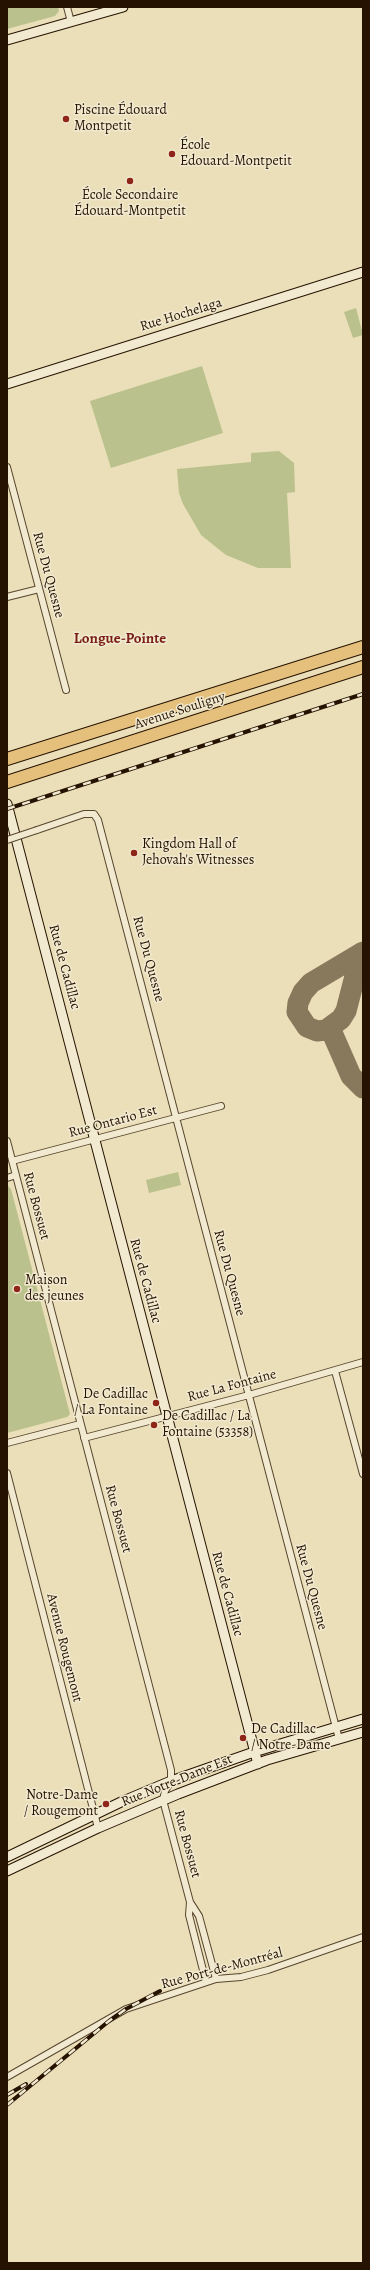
<!DOCTYPE html>
<html>
<head>
<meta charset="utf-8">
<style>
	body { margin:0 }
	#map { position:relative; width:370px; height:2270px; overflow:hidden; background:#eadfb8; font-family:Alegreya,serif }
	canvas { display:block }
	.frame { position:absolute; inset:0; border:8px solid #261200; pointer-events:none }
</style>
</head>
<body>
<div id="map">
<canvas width="370" height="2270"></canvas>
<div class="frame"></div>
</div>
<script>
const ctx = document.querySelector('canvas').getContext('2d');
ctx.lineJoin = 'round';
function paint(path, color) { ctx.fillStyle = color; ctx.fill(path, 'evenodd'); }
const shape = rows => new Path2D(rows.map(r => 'M' + r).join(''));
function strokePath(path, color, width, dash) { ctx.strokeStyle = color; ctx.lineWidth = width; ctx.lineCap = dash ? 'butt' : 'round'; ctx.setLineDash(dash || []); ctx.stroke(path); }
function label(font, color, halo, rows, align = 'center') {
  ctx.font = font + ' Alegreya,serif'; ctx.lineWidth = 3; ctx.setLineDash([]); ctx.textBaseline = 'middle'; ctx.strokeStyle = halo; ctx.fillStyle = color; for (const [text, x, y, turn = 0] of rows) {
    ctx.save(); ctx.translate(x, y); ctx.rotate((+turn || 0) * Math.PI / 180); ctx.textAlign = isNaN(turn) ? turn : align; if (halo) ctx.strokeText(text, 0, 0); ctx.fillText(text, 0, 0); ctx.restore();
  }
}
paint(shape([
	[7,7,58,7,59,11,55,16,7,29],
	[356,308,363,335,353,338,344,312],
	[202,366,223,433,111,468,90,401],
	[279,451,294,463,295,492,287,493,291,568,258,568,226,555,201,535,183,504,179,493,177,469,251,462,251,453],
	[178,1172,181,1185,149,1193,146,1180],
	[8,1186,11,1189,70,1414,67,1417,7,1433]
]), '#bbc18c');
strokePath(shape([
	[361,953,346,1011,341,1019,326,1030,317,1031,307,1027,297,1012,298,1003,303,992,311,983,363,952],
	[330,1028,351,1076,363,1088]
]), '#88785c', 21);
const street = shape([
	[67,7,71,22],
	[7,467,66,690],
	[7,597,39,589],
	[37,830,84,814,94,814,98,820,339,1739],
	[7,1141,171,1770,171,1781,165,1791,163,1800,190,1902,199,1916,216,1979],
	[12,1161,221,1106],
	[7,1178,16,1175],
	[335,1371,363,1474],
	[84,1438,249,1395,363,1362],
	[7,1443,80,1424],
	[7,1473,98,1828],
	[190,1902,189,1915,206,1982],
	[7,2077,126,2009,216,1979,241,1977,268,1970,363,1937]
]);
const secondary = shape([
	[7,40,123,7],
	[7,384,363,272],
	[7,804,258,1764],
	[7,1857,121,1802,171,1781,254,1752,363,1719],
	[7,1871,98,1828,178,1794,267,1760,363,1732]
]);
const highway = shape([
	[7,759,363,647],
	[7,782,363,667]
]);
strokePath(street, '#57452e', 8);
strokePath(secondary, '#261200', 11);
strokePath(highway, '#261200', 14);
strokePath(street, '#f1ead1', 6);
strokePath(secondary, '#f1ead1', 9);
strokePath(highway, '#e5c07c', 12);
const rail = shape([
	[7,809,363,694],
	[7,2095,26,2084],
	[7,2105,109,2021,126,2009,160,1991]
]);
strokePath(rail, '#261200', 4);
strokePath(rail, '#f1ead1', 2.5, [8]);
const streetBridge = shape([
	[7,840,37,830]
]);
strokePath(streetBridge, '#57452e', 8, []);
strokePath(streetBridge, '#f1ead1', 6);
for (const [x, y, r, color] of [
	[66,119,4,"#8f2418"],
	[172,154,4,"#8f2418"],
	[130,181,4,"#8f2418"],
	[134,853,4,"#8f2418"],
	[17,1289,4,"#8f2418"],
	[156,1403,4,"#8f2418"],
	[154,1425,4,"#8f2418"],
	[243,1738,4,"#8f2418"],
	[106,1804,4,"#8f2418"]
]) { const dot = new Path2D(); dot.arc(x, y, r, 0, 2 * Math.PI); ctx.fillStyle = color; ctx.fill(dot); strokePath(dot, '#f1ead1', 1.5); }
label('14px', '#261200', '#f1ead1', [
	["Piscine Édouard",74,111],
	["Montpetit",74,127],
	["École",180,146],
	["Edouard-Montpetit",180,162],
	["École Secondaire",130,196,"center"],
	["Édouard-Montpetit",130,212,"center"],
	["Kingdom Hall of",142,845],
	["Jehovah's Witnesses",142,861],
	["Maison",25,1281],
	["des jeunes",25,1297],
	["De Cadillac",148,1395,"right"],
	["/ La Fontaine",148,1411,"right"],
	["De Cadillac / La",162,1417],
	["Fontaine (53358)",162,1433],
	["De Cadillac",251,1730],
	["/ Notre-Dame",251,1746],
	["Notre-Dame",98,1796,"right"],
	["/ Rougemont",98,1812,"right"]
], 'left');
label('14px', '#261200', '#f1ead1', [
	["Rue Hochelaga",181,315,-17],
	["Rue Du Quesne",48,575,75],
	["Avenue Souligny",180,711,-18],
	["Rue Du Quesne",148,959,75],
	["Rue de Cadillac",64,967,75],
	["Rue Ontario Est",113,1122,-15],
	["Rue Bossuet",36,1206,75],
	["Rue Du Quesne",229,1273,75],
	["Rue de Cadillac",145,1281,75],
	["Rue La Fontaine",232,1386,-15],
	["Rue Bossuet",118,1519,75],
	["Rue Du Quesne",311,1587,75],
	["Rue de Cadillac",227,1594,75],
	["Avenue Rougemont",64,1648,76],
	["Rue Notre-Dame Est",177,1781,-22],
	["Rue Bossuet",187,1844,75],
	["Rue Port-de-Montréal",222,1969,-15]
]);
label('bold 15px', '#7a1f14', '#f1ead1', [
	["Longue-Pointe",120,639]
]);
</script>
</body>
</html>
